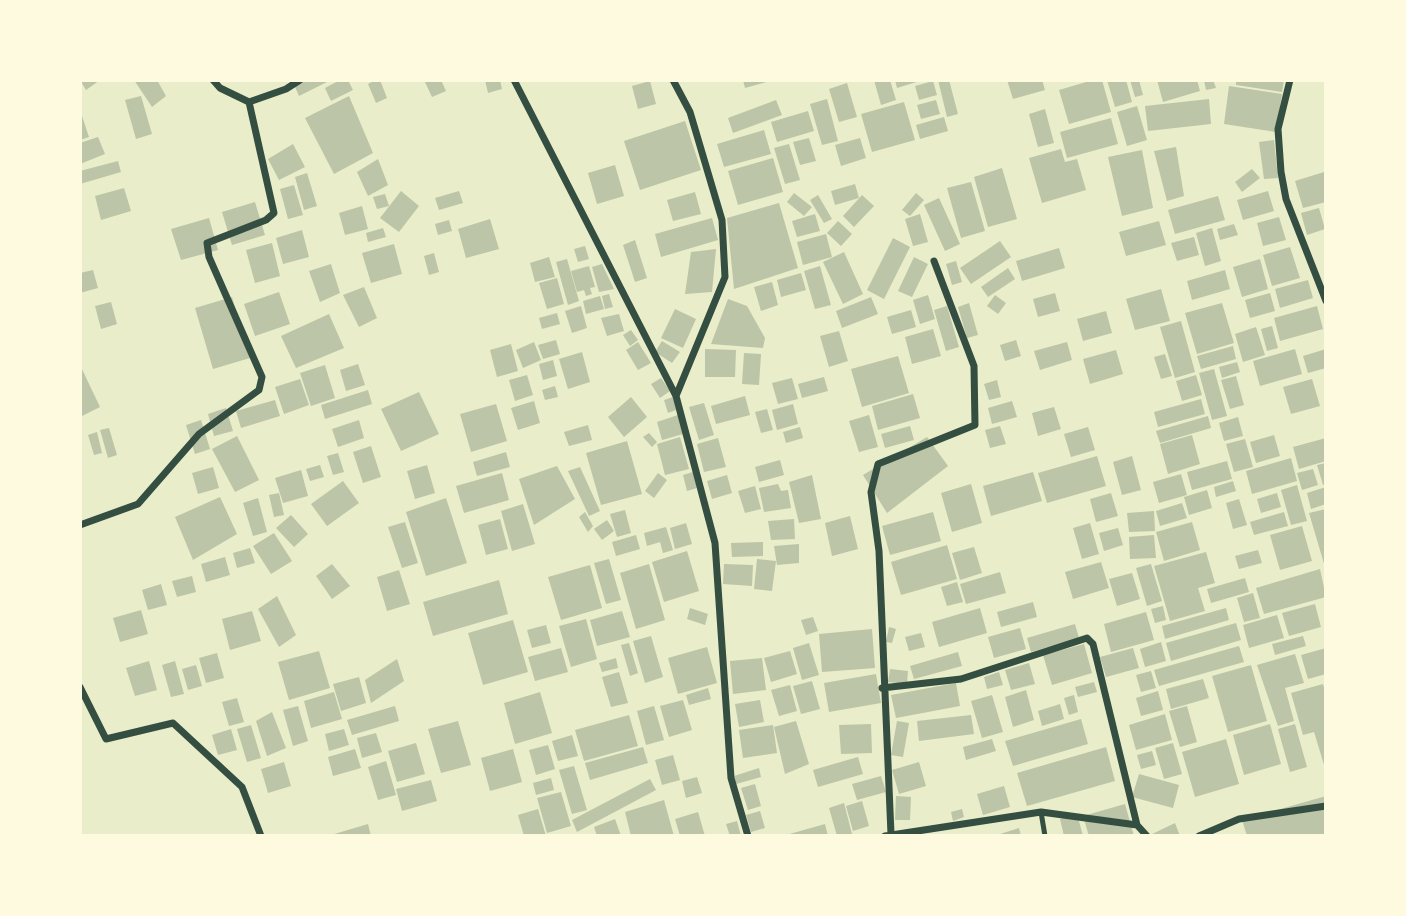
<!DOCTYPE html>
<html>
<head>
<meta charset="utf-8">
<style>
	body { margin:0 }
	#map { position:relative; width:1406px; height:916px; overflow:hidden; background:#e9edc9; font-family:Manrope,sans-serif }
	canvas { display:block }
	.frame { position:absolute; inset:0; border:82px solid #fefae0; pointer-events:none }
</style>
</head>
<body>
<div id="map">
<canvas width="1406" height="916"></canvas>
<div class="frame"></div>
</div>
<script>
const ctx = document.querySelector('canvas').getContext('2d');
ctx.lineJoin = 'round';
function paint(path, color) { ctx.fillStyle = color; ctx.fill(path, 'evenodd'); }
const shape = rows => new Path2D(rows.map(r => 'M' + r).join(''));
function strokePath(path, color, width, dash) { ctx.strokeStyle = color; ctx.lineWidth = width; ctx.lineCap = dash ? 'butt' : 'round'; ctx.setLineDash(dash || []); ctx.stroke(path); }
paint(shape([
	[80,80,100,80,86,90],
	[134,80,157,80,166,96,152,107],
	[292,80,331,80,299,96],
	[340,80,348,80,353,90,331,101,325,88],
	[375,80,380,80,387,98,376,103,368,84],
	[429,80,441,80,446,91,432,97,425,82],
	[485,80,500,80,502,89,488,93],
	[743,80,770,80,770,81,745,88],
	[874,80,890,80,896,100,881,105],
	[895,80,920,80,920,81,897,88],
	[938,80,949,80,958,114,947,117],
	[1007,80,1042,80,1045,90,1013,99],
	[1093,80,1102,80,1111,112,1069,124,1059,90],
	[1107,80,1126,80,1132,102,1115,107],
	[1130,80,1139,80,1143,95,1135,97],
	[1157,80,1197,80,1200,91,1163,102],
	[1204,80,1213,80,1216,88,1206,90],
	[1236,80,1284,80,1282,92,1236,85],
	[650,81,656,104,638,109,632,86],
	[933,81,937,95,919,100,915,86],
	[847,83,857,117,839,122,829,89],
	[1229,86,1282,94,1276,132,1224,124],
	[141,96,152,134,136,139,125,100],
	[349,96,373,153,334,174,305,118],
	[827,99,838,141,822,145,810,104],
	[1209,99,1211,124,1148,131,1145,106],
	[776,100,782,115,733,133,728,118],
	[936,100,940,114,921,119,917,105],
	[904,102,915,140,872,152,861,114],
	[1137,106,1147,140,1127,146,1117,112],
	[1045,109,1054,143,1038,147,1029,114],
	[80,110,89,137,80,140],
	[808,111,814,131,777,142,771,122],
	[944,117,948,131,920,139,916,125],
	[1111,118,1118,144,1067,158,1060,132],
	[685,121,701,170,640,190,624,141],
	[764,130,771,154,724,167,717,144],
	[98,137,105,154,80,164,80,143],
	[809,138,816,161,800,165,793,142],
	[860,138,866,158,841,166,835,145],
	[1274,140,1278,178,1264,179,1259,142],
	[293,144,305,167,279,180,268,159],
	[789,144,800,180,785,184,774,148],
	[1176,147,1184,196,1167,201,1154,151],
	[1061,149,1065,162,1077,159,1086,190,1042,203,1029,158],
	[1142,150,1153,208,1122,216,1108,157],
	[773,158,783,192,738,205,728,171],
	[378,159,388,185,368,196,357,172],
	[118,161,121,172,80,184,80,171],
	[615,165,624,196,597,204,588,173],
	[1002,168,1017,219,988,227,974,177],
	[1252,169,1260,178,1242,192,1235,182],
	[1324,172,1326,202,1303,208,1295,181],
	[307,173,317,206,304,210,295,177],
	[971,182,985,231,961,238,947,188],
	[855,184,859,198,835,205,831,191],
	[294,185,303,215,288,219,280,189],
	[124,188,131,211,101,220,95,196],
	[401,191,419,206,399,232,380,218],
	[459,191,463,203,439,210,435,198],
	[1268,191,1274,211,1243,220,1237,200],
	[695,192,701,214,673,221,667,200],
	[794,193,812,207,804,216,787,202],
	[916,193,924,200,910,216,902,210],
	[385,194,389,206,377,209,373,197],
	[818,195,832,219,824,223,810,200],
	[862,195,874,206,854,227,843,216],
	[1218,196,1225,220,1175,234,1168,210],
	[939,198,960,244,945,251,924,205],
	[255,202,265,235,232,245,222,212],
	[779,203,798,268,734,289,727,218],
	[362,206,368,229,345,235,339,213],
	[1319,208,1325,229,1307,235,1301,213],
	[815,214,820,231,797,237,792,221],
	[920,214,928,242,913,246,905,219],
	[1279,217,1286,240,1263,246,1257,223],
	[209,218,218,250,181,260,171,229],
	[712,218,718,240,661,257,655,234],
	[490,219,499,249,466,258,458,229],
	[449,220,452,231,438,235,435,224],
	[838,221,852,234,841,246,827,233],
	[1159,221,1166,245,1126,256,1119,232],
	[1234,224,1238,235,1220,240,1217,229],
	[383,228,386,237,368,242,366,233],
	[1212,228,1221,261,1205,266,1196,233],
	[302,230,309,257,283,264,276,238],
	[826,234,832,257,803,265,797,242],
	[1194,237,1199,255,1177,261,1171,243],
	[893,238,910,247,884,299,867,290],
	[635,240,647,278,635,282,623,245],
	[1000,241,1011,257,971,284,960,268],
	[272,243,280,276,255,283,246,250],
	[394,244,402,274,371,283,362,253],
	[585,246,589,259,578,262,574,249],
	[1290,247,1300,278,1272,286,1263,255],
	[1059,248,1065,268,1022,281,1016,261],
	[716,249,712,292,685,294,691,252],
	[844,252,863,294,843,304,823,262],
	[434,253,439,272,429,275,424,256],
	[549,257,555,277,535,282,530,263],
	[914,257,928,264,912,297,898,291],
	[567,259,579,301,568,305,556,262],
	[1260,259,1268,289,1242,297,1233,267],
	[956,261,962,282,952,285,946,264],
	[331,264,340,293,320,302,309,271],
	[602,264,614,289,599,292,592,267],
	[589,266,595,287,590,288,592,294,586,296,584,290,577,292,571,271],
	[820,266,831,305,815,309,804,271],
	[1008,268,1015,279,988,297,981,287],
	[93,270,98,288,80,293,80,273],
	[1225,270,1230,289,1192,300,1187,281],
	[801,273,806,290,781,297,777,280],
	[557,278,564,304,547,309,539,283],
	[1308,280,1313,298,1280,308,1275,289],
	[772,282,778,305,761,311,754,287],
	[364,287,377,318,359,327,343,295],
	[1161,289,1170,321,1135,330,1126,299],
	[279,292,290,324,255,336,244,304],
	[1055,293,1060,311,1038,317,1033,299],
	[1270,293,1275,311,1250,318,1245,300],
	[609,294,613,307,605,309,602,296],
	[928,295,935,319,920,324,913,300],
	[995,295,1006,303,998,314,987,306],
	[600,296,604,309,586,314,583,301],
	[232,297,250,358,213,369,195,308],
	[871,297,878,314,842,328,836,311],
	[728,299,747,306,765,338,763,348,711,344],
	[111,302,117,324,101,329,95,306],
	[969,303,978,335,967,338,958,307],
	[1222,303,1234,343,1197,354,1185,313],
	[581,306,587,328,572,333,565,311],
	[947,306,959,347,946,351,934,310],
	[1317,306,1323,329,1280,341,1274,318],
	[675,309,696,319,683,348,661,338],
	[911,310,916,327,892,334,887,317],
	[1106,311,1112,333,1083,341,1077,319],
	[557,313,560,324,542,329,539,318],
	[329,314,344,348,296,368,281,336],
	[619,314,624,331,607,336,601,318],
	[1181,321,1195,372,1175,378,1160,327],
	[1272,326,1278,348,1267,351,1261,329],
	[1256,327,1265,355,1243,362,1235,334],
	[933,329,941,356,912,364,905,337],
	[631,330,638,340,630,346,623,335],
	[839,331,848,361,829,367,820,336],
	[556,340,560,354,543,359,538,345],
	[1016,340,1021,356,1005,361,1000,345],
	[662,341,680,352,672,363,655,352],
	[534,342,541,360,523,368,516,350],
	[638,342,651,363,638,370,626,350],
	[1067,342,1072,360,1040,370,1034,351],
	[511,344,518,371,497,377,490,350],
	[1233,346,1236,359,1201,369,1197,356],
	[705,349,736,350,735,377,705,377],
	[1295,349,1302,374,1260,386,1253,361],
	[1326,349,1326,368,1308,373,1303,356],
	[1116,350,1123,374,1090,384,1083,359],
	[582,352,590,382,568,389,559,359],
	[744,353,761,354,759,385,742,384],
	[1165,354,1172,376,1161,379,1154,357],
	[898,356,909,393,862,407,851,369],
	[553,360,557,376,543,380,539,364],
	[1237,362,1240,372,1222,378,1219,367],
	[358,364,365,385,346,391,340,370],
	[80,365,100,407,80,417],
	[325,365,335,398,311,406,300,373],
	[1214,369,1227,416,1212,420,1199,373],
	[527,375,533,395,515,401,509,380],
	[1196,375,1202,395,1182,401,1176,381],
	[1236,376,1244,405,1230,409,1221,380],
	[824,377,828,391,802,398,798,384],
	[661,378,670,391,660,398,651,384],
	[792,378,798,399,778,404,772,383],
	[300,379,309,405,284,414,275,387],
	[1312,379,1320,406,1291,414,1283,387],
	[997,380,1001,397,989,400,984,384],
	[555,386,558,397,545,400,542,390],
	[368,390,372,404,325,419,321,405],
	[419,392,439,434,401,451,381,409],
	[913,394,920,418,878,430,872,406],
	[745,396,750,415,716,424,711,406],
	[631,397,647,417,624,437,608,417],
	[673,397,676,410,668,413,664,400],
	[1201,399,1205,414,1158,427,1154,412],
	[275,400,280,416,241,428,236,411],
	[534,401,540,423,518,430,511,408],
	[1012,401,1017,417,992,424,988,408],
	[704,403,714,435,699,440,689,407],
	[496,404,507,441,471,452,460,414],
	[793,404,798,424,777,430,772,410],
	[1054,407,1061,429,1038,436,1032,413],
	[226,408,233,431,214,436,208,414],
	[767,409,773,430,761,433,755,412],
	[678,415,683,434,662,440,657,422],
	[869,415,878,447,859,452,849,421],
	[1208,416,1211,428,1160,443,1156,431],
	[1238,417,1243,436,1224,441,1219,423],
	[201,420,210,449,195,454,186,425],
	[359,420,364,438,338,447,332,429],
	[588,425,592,440,569,446,564,432],
	[910,426,914,440,885,448,881,434],
	[1000,426,1006,444,990,448,985,430],
	[800,427,803,438,786,443,783,432],
	[1088,427,1095,450,1071,457,1064,434],
	[109,428,117,455,108,458,100,430],
	[97,432,102,453,94,455,88,435],
	[649,433,657,442,652,447,643,437],
	[1192,435,1200,464,1168,474,1160,444],
	[1274,435,1280,456,1256,463,1250,442],
	[237,436,259,480,235,492,212,449],
	[680,437,689,469,665,475,657,444],
	[927,437,948,466,887,513,863,475],
	[718,438,726,467,704,472,697,444],
	[1326,438,1326,461,1299,469,1293,447],
	[1245,439,1253,467,1234,472,1226,444],
	[627,441,642,494,601,505,586,453],
	[371,446,381,477,363,483,353,452],
	[506,452,510,467,477,476,473,462],
	[338,453,344,472,333,475,327,456],
	[1097,456,1106,486,1047,503,1038,473],
	[1132,456,1141,490,1122,495,1113,462],
	[1291,458,1297,481,1252,494,1246,471],
	[780,460,784,475,759,482,755,467],
	[1227,461,1232,479,1192,490,1187,472],
	[1326,463,1326,484,1323,485,1317,465],
	[320,465,324,477,310,481,306,469],
	[427,465,435,493,415,499,407,471],
	[557,466,575,499,534,525,519,479],
	[213,467,219,488,198,494,192,473],
	[580,467,600,511,589,516,568,471],
	[1313,469,1318,485,1302,490,1297,473],
	[301,470,308,496,283,503,275,478],
	[693,472,697,488,687,491,683,475],
	[1033,472,1042,501,991,516,983,486],
	[502,473,509,500,464,513,456,486],
	[658,473,667,480,654,498,645,491],
	[1181,474,1187,495,1159,503,1153,482],
	[727,475,732,493,712,499,707,481],
	[812,475,821,519,799,523,789,482],
	[343,481,359,503,327,526,311,504],
	[1233,481,1236,491,1216,497,1214,487],
	[778,484,781,491,788,490,791,508,764,512,759,488],
	[971,484,982,523,952,532,941,493],
	[1297,485,1307,521,1291,525,1281,490],
	[755,486,761,509,745,513,738,491],
	[1326,487,1326,504,1311,509,1307,493],
	[1207,490,1212,508,1189,515,1184,497],
	[279,493,284,515,274,517,269,495],
	[1111,493,1118,516,1096,522,1090,499],
	[1277,493,1281,507,1261,513,1257,499],
	[220,497,237,534,193,560,175,517],
	[258,498,267,532,253,536,243,503],
	[446,498,467,563,426,576,406,512],
	[1239,499,1247,525,1233,529,1226,503],
	[1182,503,1187,518,1160,526,1156,511],
	[523,504,535,544,512,551,501,511],
	[1326,509,1326,567,1325,567,1309,513],
	[625,510,631,533,617,537,610,514],
	[1154,511,1155,531,1129,532,1127,513],
	[585,512,593,526,588,532,579,517],
	[933,512,941,541,890,555,882,526],
	[1284,512,1288,526,1254,535,1250,522],
	[291,515,308,534,294,547,276,528],
	[850,516,858,549,832,556,825,523],
	[500,519,508,549,486,555,478,525],
	[794,519,795,539,771,540,768,521],
	[607,520,614,531,602,540,594,529],
	[405,522,418,563,402,568,388,527],
	[1192,522,1200,550,1164,561,1156,532],
	[686,523,692,544,675,549,670,528],
	[1090,523,1099,554,1082,559,1073,528],
	[1302,526,1312,561,1280,570,1270,535],
	[666,527,673,550,663,553,660,542,647,546,644,533],
	[1118,528,1123,545,1104,551,1099,533],
	[274,533,292,561,271,574,253,546],
	[636,535,640,549,616,556,612,542],
	[1154,535,1156,558,1130,559,1129,537],
	[763,542,763,556,732,557,731,543],
	[799,544,799,563,777,565,774,546],
	[947,545,957,579,901,595,891,562],
	[974,547,982,573,960,580,952,553],
	[250,548,255,563,237,568,233,553],
	[1258,550,1262,563,1239,569,1235,556],
	[687,551,699,591,664,602,652,562],
	[1206,552,1215,583,1198,588,1205,611,1170,621,1154,566],
	[225,557,230,575,206,582,201,564],
	[609,559,621,600,606,604,594,563],
	[757,559,776,561,772,591,754,589],
	[1101,562,1109,588,1073,599,1065,572],
	[332,564,350,586,332,599,316,576],
	[649,564,665,620,636,629,620,573],
	[724,564,753,565,752,586,723,584],
	[1151,564,1162,601,1147,606,1136,568],
	[590,565,602,608,561,620,548,577],
	[1320,569,1326,597,1264,614,1256,588],
	[399,570,410,604,387,611,377,577],
	[1000,572,1006,593,966,604,960,584],
	[1132,573,1140,599,1117,606,1109,579],
	[192,576,196,592,177,597,172,581],
	[1245,578,1249,592,1211,603,1207,589],
	[499,580,508,614,433,636,423,602],
	[957,582,963,602,947,606,941,587],
	[161,584,167,605,148,610,142,590],
	[1253,593,1260,618,1244,622,1237,598],
	[277,596,296,635,279,647,258,609],
	[1033,602,1037,617,1001,627,997,612],
	[1315,604,1321,627,1289,636,1282,613],
	[1163,606,1166,620,1155,623,1151,609],
	[690,608,708,614,705,625,687,619],
	[980,608,987,633,939,647,932,622],
	[1226,608,1229,620,1165,639,1162,626],
	[141,610,148,634,120,642,113,618],
	[252,611,261,641,230,650,222,619],
	[622,611,630,637,597,646,590,620],
	[1146,612,1154,640,1111,652,1104,624],
	[1277,615,1284,638,1249,648,1243,625],
	[813,617,818,631,806,635,801,620],
	[586,619,597,659,571,667,559,626],
	[513,620,528,672,483,685,468,633],
	[1236,623,1241,640,1171,661,1166,643],
	[1075,624,1079,638,1031,652,1027,638],
	[546,625,551,643,532,648,527,630],
	[889,627,896,629,892,643,886,642],
	[1020,628,1026,649,994,658,988,637],
	[872,629,875,668,822,672,819,634],
	[921,633,925,647,909,651,905,637],
	[651,636,663,677,645,683,633,641],
	[1303,636,1306,646,1275,655,1272,644],
	[1161,642,1166,661,1145,667,1140,649],
	[629,643,638,673,630,676,621,645],
	[809,643,819,675,802,680,793,648],
	[1084,644,1092,673,1052,685,1043,655],
	[1239,646,1244,662,1159,686,1154,670],
	[707,647,717,683,678,694,668,658],
	[561,648,568,672,535,681,528,657],
	[1133,648,1139,668,1106,677,1100,657],
	[1326,648,1326,674,1308,679,1301,655],
	[319,651,330,688,289,700,278,662],
	[790,651,797,674,771,682,764,658],
	[958,652,962,666,914,679,910,666],
	[217,653,224,678,206,683,199,658],
	[1295,654,1304,683,1285,688,1294,721,1278,726,1257,665],
	[616,658,618,668,602,672,599,663],
	[762,658,766,690,733,694,730,661],
	[397,659,404,681,371,703,365,680],
	[149,661,157,690,135,696,126,668],
	[175,661,184,694,171,697,162,665],
	[1029,663,1035,684,1011,690,1005,670],
	[196,665,202,686,188,690,182,669],
	[1251,665,1267,721,1228,732,1212,676],
	[890,669,908,671,907,684,888,682],
	[1151,671,1156,688,1141,692,1136,675],
	[619,672,628,703,611,707,602,677],
	[999,672,1003,685,987,689,984,677],
	[876,674,881,703,829,712,824,683],
	[359,677,366,703,341,711,333,684],
	[1203,679,1209,698,1171,709,1166,689],
	[812,681,820,709,801,714,793,686],
	[1094,682,1097,692,1078,697,1075,687],
	[956,683,960,706,896,718,891,695],
	[1323,684,1326,694,1325,768,1314,732,1303,735,1291,693],
	[790,685,797,711,779,716,771,690],
	[708,688,711,699,689,705,686,695],
	[1026,690,1034,720,1013,727,1005,697],
	[1158,691,1163,710,1141,716,1136,698],
	[334,692,342,719,311,728,304,701],
	[540,692,552,733,515,744,504,703],
	[992,695,1003,732,982,738,971,701],
	[1074,695,1078,712,1069,715,1064,698],
	[237,698,244,722,229,726,222,702],
	[683,700,692,730,669,737,660,706],
	[760,700,764,722,739,727,735,704],
	[1060,704,1064,719,1042,726,1038,711],
	[298,706,308,741,293,746,283,710],
	[395,706,399,721,352,735,347,720],
	[654,706,664,740,646,745,637,711],
	[1187,706,1197,742,1180,747,1169,711],
	[272,712,286,748,267,756,256,721],
	[1165,714,1172,740,1136,750,1129,725],
	[629,715,638,746,584,761,575,730],
	[971,715,974,734,919,741,917,721],
	[1081,719,1088,744,1013,766,1005,741],
	[458,721,471,765,441,773,428,729],
	[796,721,809,764,785,774,774,727],
	[897,721,909,723,903,757,891,755],
	[871,724,872,753,841,754,839,725],
	[1270,724,1281,764,1244,775,1233,735],
	[1295,724,1307,767,1290,772,1278,729],
	[251,725,261,758,247,762,237,729],
	[773,725,777,753,743,758,739,730],
	[231,729,237,750,218,755,212,735],
	[344,729,349,745,329,751,325,734],
	[376,733,382,752,362,758,357,738],
	[572,735,578,756,558,761,552,741],
	[992,739,996,751,966,760,963,747],
	[1226,739,1239,784,1195,797,1182,752],
	[416,743,425,774,397,782,388,751],
	[1173,743,1182,774,1164,779,1155,748],
	[548,745,555,769,536,775,529,750],
	[643,747,648,763,590,780,585,763],
	[1106,747,1115,781,1027,806,1017,773],
	[355,749,361,768,333,776,328,757],
	[513,749,522,782,490,791,481,758],
	[1152,751,1156,765,1141,769,1137,755],
	[673,755,680,780,662,785,655,760],
	[858,757,863,774,818,787,813,770],
	[386,761,396,795,378,800,368,767],
	[284,762,291,786,268,793,261,769],
	[919,762,926,786,899,794,892,770],
	[574,766,587,810,572,814,559,770],
	[759,768,761,777,736,784,734,776],
	[1139,774,1179,785,1173,808,1132,797],
	[881,776,886,792,857,800,852,784],
	[697,777,702,793,686,798,682,781],
	[551,778,554,790,536,795,533,783],
	[650,779,656,790,577,832,572,820],
	[431,780,437,801,402,811,396,789],
	[755,784,761,806,748,810,741,788],
	[1004,786,1010,807,983,815,977,794],
	[561,792,571,826,547,833,537,798],
	[896,796,911,797,910,820,895,820],
	[1326,796,1326,836,1247,836,1242,820],
	[664,800,674,836,631,836,625,812],
	[862,801,869,826,853,831,846,806],
	[844,803,852,834,837,836,829,808],
	[1125,804,1134,836,1089,836,1083,816],
	[538,809,546,836,524,836,518,815],
	[962,809,964,817,953,821,951,812],
	[760,811,765,828,751,832,746,815],
	[698,812,705,836,680,836,675,819],
	[1077,814,1083,836,1064,836,1060,819],
	[615,819,621,836,597,836,594,827],
	[737,821,741,836,730,836,726,824],
	[1175,823,1180,836,1148,836],
	[368,824,371,836,331,836,331,835],
	[825,824,828,836,786,836,786,835],
	[1019,828,1021,836,997,836,997,835]
]), '#bcc5a7');
strokePath(shape([
	[1041,812,1045,836]
]), '#344e41', 5);
strokePath(shape([
	[213,80,220,88,249,102,286,89,300,80],
	[514,80,676,396],
	[673,80,690,112,722,220,725,277,676,396,715,543,731,778,748,836],
	[1290,80,1278,129,1281,172,1286,199,1326,301],
	[80,525,138,504,199,434,259,390,262,377,209,257,207,243,266,220,274,213,249,102],
	[80,687,106,739,173,723,242,787,261,836],
	[882,688,961,679,1087,638,1093,644,1137,825],
	[891,834,879,551,871,492,878,464,975,425,974,366,934,261],
	[885,836,1041,812,1137,825,1147,836],
	[1199,836,1239,819,1326,806]
]), '#344e41', 7);
</script>
</body>
</html>
